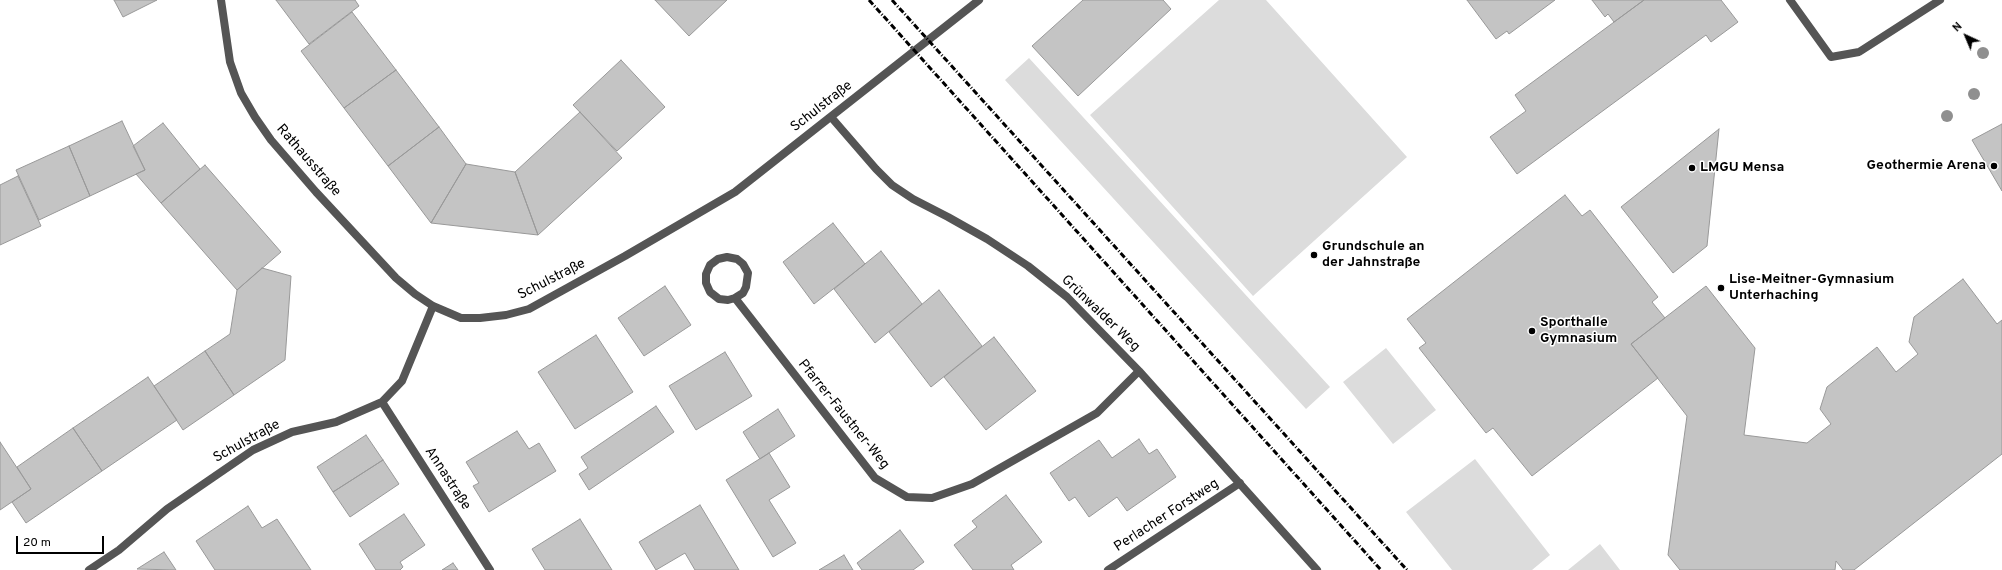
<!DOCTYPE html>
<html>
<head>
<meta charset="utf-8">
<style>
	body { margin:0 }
	#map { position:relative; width:2002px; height:570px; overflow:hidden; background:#fff; font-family:Overpass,sans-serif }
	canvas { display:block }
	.north { position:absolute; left:1946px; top:16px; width:40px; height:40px; -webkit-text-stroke:3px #fff; paint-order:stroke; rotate:316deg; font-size:11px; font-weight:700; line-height:16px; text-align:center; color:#000 }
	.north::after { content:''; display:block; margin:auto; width:14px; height:18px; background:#000; clip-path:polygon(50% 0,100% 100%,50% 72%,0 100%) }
	.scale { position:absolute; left:16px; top:536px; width:88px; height:18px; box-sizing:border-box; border:2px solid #000; border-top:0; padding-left:5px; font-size:12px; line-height:14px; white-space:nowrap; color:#000; -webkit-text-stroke:3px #fff; paint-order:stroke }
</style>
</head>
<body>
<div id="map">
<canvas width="2002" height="570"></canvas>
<div class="north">N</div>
<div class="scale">20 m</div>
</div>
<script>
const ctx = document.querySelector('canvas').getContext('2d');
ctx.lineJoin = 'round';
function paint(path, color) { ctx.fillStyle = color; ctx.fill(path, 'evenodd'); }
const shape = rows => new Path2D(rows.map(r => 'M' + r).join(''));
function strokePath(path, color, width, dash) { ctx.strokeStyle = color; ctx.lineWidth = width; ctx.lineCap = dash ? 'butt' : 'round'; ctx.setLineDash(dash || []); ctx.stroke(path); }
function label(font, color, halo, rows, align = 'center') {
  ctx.font = font + ' Overpass,sans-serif'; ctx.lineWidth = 3; ctx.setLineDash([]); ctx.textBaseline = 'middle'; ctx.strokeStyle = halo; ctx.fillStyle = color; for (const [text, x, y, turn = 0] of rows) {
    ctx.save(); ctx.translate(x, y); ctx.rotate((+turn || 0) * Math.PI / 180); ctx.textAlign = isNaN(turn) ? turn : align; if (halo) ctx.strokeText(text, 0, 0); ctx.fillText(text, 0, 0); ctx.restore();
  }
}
paint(shape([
	[1219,0,1266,0,1407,157,1253,296,1090,115],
	[1029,58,1330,387,1306,409,1005,80],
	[1386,348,1436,410,1393,444,1343,382],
	[1475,459,1550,555,1532,570,1452,570,1406,512],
	[1600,544,1620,570,1568,570]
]), '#dcdcdc');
const building = shape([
	[114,0,157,0,123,17,114,0],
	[276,0,355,0,359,6,309,44,276,0],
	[655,0,727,0,689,36,655,0],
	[1083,0,1163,0,1171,9,1078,96,1032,46,1083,0],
	[1467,0,1555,0,1509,34,1507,31,1496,39,1467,0],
	[1592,0,1644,0,1614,22,1608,14,1605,17,1592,0],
	[1644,0,1721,0,1738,22,1711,42,1706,35,1517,174,1490,137,1526,111,1515,95,1644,0],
	[352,12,396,70,344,108,301,51,352,12],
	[621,60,665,107,617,151,573,105,621,60],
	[396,70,439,127,388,166,344,108,396,70],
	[580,112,622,158,538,235,515,172,580,112],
	[122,121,145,170,90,196,69,146,122,121],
	[163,123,200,169,161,203,136,174,145,170,133,146,163,123],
	[2002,124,2002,191,1972,140,2002,124],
	[439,127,466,164,431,223,388,166,439,127],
	[1719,129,1707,246,1673,273,1621,207,1719,129],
	[69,146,90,196,39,220,16,170,69,146],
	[466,164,515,172,538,235,431,223,466,164],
	[205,165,281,252,237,290,161,203,205,165],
	[18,176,41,226,0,245,0,185,18,176],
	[1565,195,1582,216,1590,210,1658,297,1652,302,1665,318,1631,344,1658,378,1532,476,1493,428,1486,433,1419,348,1426,343,1407,319,1565,195],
	[833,223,865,264,814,304,783,262,833,223],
	[881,251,922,304,875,343,834,289,881,251],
	[262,268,291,276,285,360,234,395,205,351,230,334,237,290,262,268],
	[1963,279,1997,324,2002,320,2002,454,1854,570,1843,570,1836,561,1835,570,1680,570,1668,555,1687,416,1631,344,1706,286,1755,348,1744,435,1807,443,1831,424,1820,409,1827,387,1877,347,1896,372,1918,354,1909,342,1914,317,1963,279],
	[665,286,691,325,644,356,618,318,665,286],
	[939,290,982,346,931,387,889,332,939,290],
	[596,335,633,392,575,429,538,372,596,335],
	[994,337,1036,391,986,430,944,377,994,337],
	[205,351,234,395,183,430,154,386,205,351],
	[725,352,752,396,696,430,669,386,725,352],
	[148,377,177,420,102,471,73,428,148,377],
	[656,406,674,432,589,490,579,474,588,468,581,457,656,406],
	[778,409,795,436,760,459,743,432,778,409],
	[73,428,102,471,26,523,12,502,31,489,17,467,73,428],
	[517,431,529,449,539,443,556,471,489,512,473,486,479,483,466,462,517,431],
	[366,435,383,460,333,492,317,467,366,435],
	[1139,439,1149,454,1157,449,1176,477,1127,511,1117,497,1089,517,1075,497,1069,501,1050,473,1099,440,1112,458,1139,439],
	[0,442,31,489,0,510,0,442],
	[769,453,790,487,769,500,796,543,773,557,726,480,769,453],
	[383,460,399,484,350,517,333,492,383,460],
	[1006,495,1042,542,1011,565,1014,570,973,570,954,545,977,527,972,521,1006,495],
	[700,505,739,570,695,570,685,553,656,570,639,542,700,505],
	[248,506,262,528,277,519,311,570,215,570,196,541,248,506],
	[404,514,425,545,400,562,403,567,400,570,376,570,359,544,404,514],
	[580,519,612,570,545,570,532,549,580,519],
	[900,530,924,562,913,570,862,570,857,563,900,530],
	[164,552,176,570,137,569,164,552],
	[844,555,853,570,819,570,844,555],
	[453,563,458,570,442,570,453,563]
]);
paint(building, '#c4c4c4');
strokePath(building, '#999', 1);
strokePath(shape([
	[221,0,230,62,241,93,255,117,271,140,316,192,396,278,415,294,433,306,461,318,480,318,506,315,529,309,625,256,735,192,979,0],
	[1790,0,1831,57,1859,52,1940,0],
	[831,117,876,169,892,185,913,199,948,217,987,239,1028,266,1067,297,1139,371,1317,570],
	[735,298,743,293,746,287,748,273,743,264,737,259,727,257,718,259,710,265,706,274,706,283,710,292,719,299,728,300,735,298,875,478,907,497,932,498,972,484,1097,413,1139,371],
	[382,402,490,570],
	[89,570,119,550,167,509,253,450,292,432,336,422,382,402,402,381,433,306],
	[1108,570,1240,483]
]), '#555', 8);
strokePath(shape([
	[869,0,1381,570],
	[892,0,1407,570]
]), '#000', 3, [6, 2, 1, 2]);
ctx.fillStyle = '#8f8f8f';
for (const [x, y] of [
	[1983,53],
	[1974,94],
	[1947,116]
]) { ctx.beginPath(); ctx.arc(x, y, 6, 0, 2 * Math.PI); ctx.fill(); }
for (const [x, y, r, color] of [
	[1994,166,4,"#000"],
	[1692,168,4,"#000"],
	[1314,255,4,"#000"],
	[1721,288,4,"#000"],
	[1532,331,4,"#000"]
]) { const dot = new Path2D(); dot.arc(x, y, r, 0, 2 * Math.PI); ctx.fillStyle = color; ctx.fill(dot); strokePath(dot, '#fff', 1.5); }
label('14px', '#000', '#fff', [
	["Schulstraße",822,107,-38],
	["Rathausstraße",308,161,49],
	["Schulstraße",552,280,-27],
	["Grünwalder Weg",1100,314,44],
	["Pfarrer-Faustner-Weg",843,415,51],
	["Schulstraße",247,442,-29],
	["Annastraße",447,479,57],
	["Perlacher Forstweg",1167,516,-33]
]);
label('bold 14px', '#000', '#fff', [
	["Geothermie Arena",1986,166,"right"],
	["LMGU Mensa",1700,168],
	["Grundschule an",1322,247],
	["der Jahnstraße",1322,263],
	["Lise-Meitner-Gymnasium",1729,280],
	["Unterhaching",1729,296],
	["Sporthalle",1540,323],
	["Gymnasium",1540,339]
], 'left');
</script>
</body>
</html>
